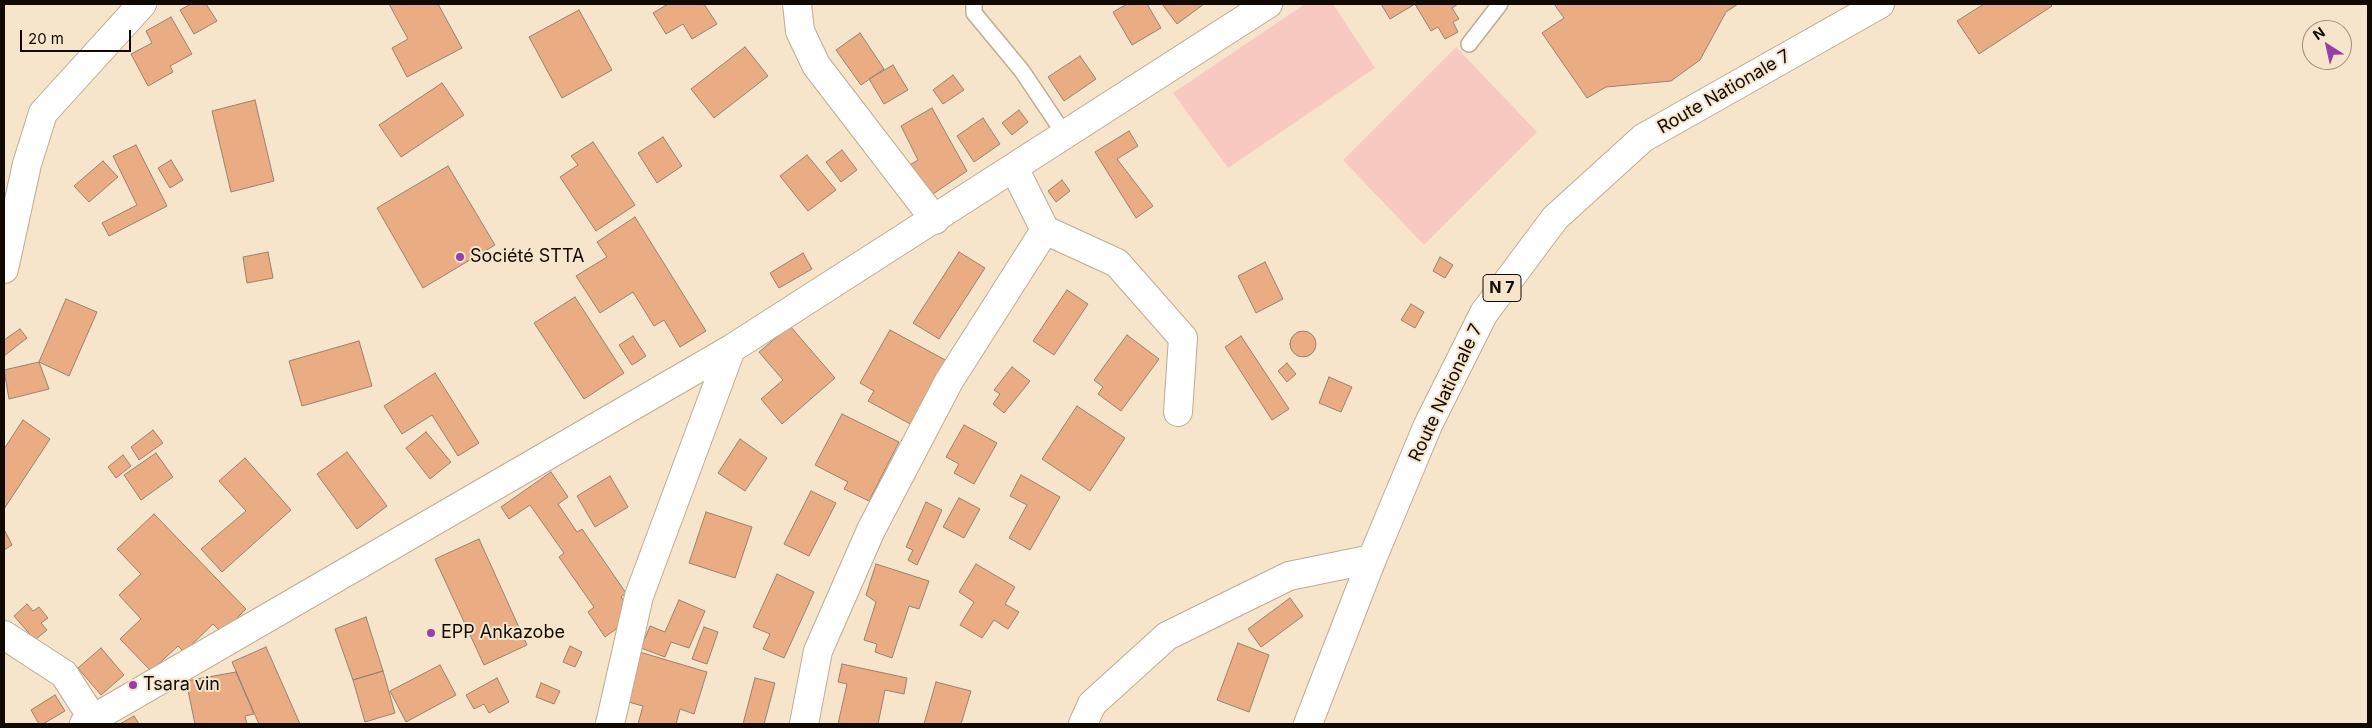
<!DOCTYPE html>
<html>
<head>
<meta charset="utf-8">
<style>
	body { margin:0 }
	#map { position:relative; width:2372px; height:728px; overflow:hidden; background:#f7e5cb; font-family:Inter,sans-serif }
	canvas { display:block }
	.frame { position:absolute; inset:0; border:5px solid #100a03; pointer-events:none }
	.north { position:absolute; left:2302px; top:20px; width:50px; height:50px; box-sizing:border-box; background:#f7e5cb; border:1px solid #9b8d7b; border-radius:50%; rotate:325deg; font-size:14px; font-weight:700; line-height:20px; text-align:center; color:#100a03 }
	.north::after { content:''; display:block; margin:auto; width:18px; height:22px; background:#983ea9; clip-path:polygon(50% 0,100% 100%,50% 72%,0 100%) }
	.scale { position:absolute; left:20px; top:30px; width:111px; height:22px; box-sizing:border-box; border:2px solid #100a03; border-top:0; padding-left:6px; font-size:15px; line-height:18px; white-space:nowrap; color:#100a03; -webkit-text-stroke:4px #f7e5cb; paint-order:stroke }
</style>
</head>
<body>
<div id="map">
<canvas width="2372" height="728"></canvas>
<div class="frame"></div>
<div class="north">N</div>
<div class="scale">20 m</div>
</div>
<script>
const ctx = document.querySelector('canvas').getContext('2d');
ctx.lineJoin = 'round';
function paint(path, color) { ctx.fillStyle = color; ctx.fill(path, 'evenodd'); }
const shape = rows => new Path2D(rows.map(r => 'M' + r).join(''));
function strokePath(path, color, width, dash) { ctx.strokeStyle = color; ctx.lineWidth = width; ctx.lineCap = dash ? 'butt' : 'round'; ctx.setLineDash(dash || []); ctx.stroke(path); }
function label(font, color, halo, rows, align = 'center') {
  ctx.font = font + ' Inter,sans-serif'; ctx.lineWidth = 4; ctx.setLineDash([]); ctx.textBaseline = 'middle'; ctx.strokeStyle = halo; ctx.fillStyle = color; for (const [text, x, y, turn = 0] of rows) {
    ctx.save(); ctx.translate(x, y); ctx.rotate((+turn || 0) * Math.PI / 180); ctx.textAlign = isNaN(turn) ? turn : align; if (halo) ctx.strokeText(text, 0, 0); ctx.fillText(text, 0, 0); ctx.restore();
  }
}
paint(shape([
	[1305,4,1333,4,1375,68,1228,168,1173,93],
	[1456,47,1537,132,1424,245,1343,160]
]), '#f7c9c0');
const building = shape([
	[191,4,206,4,217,21,194,34,180,10,191,4],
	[389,4,438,4,462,48,407,77,392,48,408,39,389,4],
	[668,4,704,4,717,24,692,39,683,24,666,34,653,13,668,4],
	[1127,4,1147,4,1161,28,1132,45,1113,12,1127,4],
	[1162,4,1204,4,1177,24,1162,4],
	[1381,4,1458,4,1452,8,1459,19,1453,22,1458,32,1445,39,1438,27,1431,31,1415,4,1390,19,1381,4],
	[1554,4,1738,4,1726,12,1700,60,1671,81,1606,87,1587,98,1542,33,1564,18,1554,4],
	[1984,4,2050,4,2052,6,1979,54,1957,21,1984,4],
	[579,10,612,70,562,98,529,37,579,10],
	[171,17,192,54,170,66,173,72,148,86,131,54,152,43,146,31,171,17],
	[860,33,884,69,861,85,836,50,860,33],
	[745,47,768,76,714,118,691,89,745,47],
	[1080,56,1096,79,1064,101,1048,77,1080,56],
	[893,65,908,90,884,104,869,79,893,65],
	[953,75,964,90,943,104,933,90,953,75],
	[442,83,464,115,401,157,379,125,442,83],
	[255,100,274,181,231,192,212,111,255,100],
	[932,108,967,171,924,200,903,169,918,160,901,126,932,108],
	[1019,110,1028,122,1012,135,1002,123,1019,110],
	[983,118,1000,144,974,162,957,136,983,118],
	[1129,131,1138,146,1117,159,1153,206,1136,218,1095,152,1129,131],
	[663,137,682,166,657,183,638,153,663,137],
	[593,142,635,205,596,231,560,177,578,165,571,156,593,142],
	[136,145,167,206,109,236,102,223,137,205,113,156,136,145],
	[842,150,857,170,841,182,826,162,842,150],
	[807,155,836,190,808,211,780,176,807,155],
	[171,160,183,180,170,188,158,168,171,160],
	[103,161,118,177,89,202,74,186,103,161],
	[448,166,495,245,423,288,377,208,448,166],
	[1062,180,1070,191,1056,202,1048,191,1062,180],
	[635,217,706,331,680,347,664,320,654,326,633,292,600,313,576,276,607,257,597,242,635,217],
	[268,252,273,278,247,283,243,257,268,252],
	[959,252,985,268,939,339,913,323,959,252],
	[803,253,812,269,779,288,770,273,803,253],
	[1440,257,1453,265,1445,278,1433,271,1440,257],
	[1265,262,1283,299,1256,313,1238,276,1265,262],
	[1067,290,1088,304,1054,355,1033,341,1067,290],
	[575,297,624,373,584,399,534,323,575,297],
	[66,299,97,312,69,376,39,362,66,299],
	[1411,304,1424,312,1415,328,1401,320,1411,304],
	[790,326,835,378,782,424,761,399,783,380,759,352,790,326],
	[20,329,27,338,4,356,4,340,20,329],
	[890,330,949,362,914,426,868,401,874,391,860,383,890,330],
	'1290 344a13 13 0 1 1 26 0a13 13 0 1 1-26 0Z',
	[1127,335,1159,359,1121,411,1098,394,1103,387,1094,380,1127,335],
	[633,336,646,356,632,365,619,345,633,336],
	[1241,336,1289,409,1272,420,1225,347,1241,336],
	[359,341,372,386,302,406,289,361,359,341],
	[39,362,49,389,9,399,4,370,39,362],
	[1287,363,1296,374,1287,382,1278,371,1287,363],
	[1012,367,1030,381,1004,413,993,404,1000,394,994,390,1012,367],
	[435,373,479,443,458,456,432,415,402,434,384,406,435,373],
	[1329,377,1352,387,1341,412,1319,403,1329,377],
	[1077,406,1125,438,1090,491,1042,459,1077,406],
	[842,414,899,442,869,501,844,489,848,482,815,465,842,414],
	[23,420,50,439,4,509,4,449,23,420],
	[964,425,997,443,974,484,954,473,959,464,946,457,964,425],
	[153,430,163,443,139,460,131,447,153,430],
	[426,432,451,462,430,479,406,448,426,432],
	[740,439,767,458,745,491,718,473,740,439],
	[347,452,387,506,357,529,317,474,347,452],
	[156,453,173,477,141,500,124,475,156,453],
	[123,455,131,466,116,478,108,467,123,455],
	[245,458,291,510,222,572,201,549,246,511,219,481,245,458],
	[551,472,568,497,558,504,577,532,582,529,626,593,621,597,634,616,605,637,588,612,594,607,559,557,564,553,530,505,509,519,501,507,551,472],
	[1021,475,1060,497,1030,550,1009,538,1027,505,1010,496,1021,475],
	[610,476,628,507,595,527,577,496,610,476],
	[811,491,836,503,809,556,784,544,811,491],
	[959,498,980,509,964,538,943,527,959,498],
	[926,502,942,510,917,565,908,560,913,550,906,547,926,502],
	[706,512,752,527,735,578,689,563,706,512],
	[154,514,246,609,222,633,213,624,184,652,178,646,151,671,120,639,141,619,119,595,141,574,117,549,154,514],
	[4,529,12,545,4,550,4,529],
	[479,539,527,645,484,665,435,559,479,539],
	[876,564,929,581,919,609,909,606,892,658,875,652,877,644,864,640,876,602,866,595,876,564],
	[976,564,1015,587,1005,604,1019,612,1008,629,994,620,982,638,960,625,974,602,959,592,976,564],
	[777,574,814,592,784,658,763,649,770,634,753,627,777,574],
	[1290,598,1303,616,1261,647,1248,629,1290,598],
	[679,600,705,611,689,648,671,642,665,657,641,648,650,626,665,632,679,600],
	[27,604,33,611,39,607,48,618,41,623,47,630,35,640,14,616,27,604],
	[366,617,383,671,353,680,335,629,366,617],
	[704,627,718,632,707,664,692,659,704,627],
	[1238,643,1269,655,1249,712,1217,700,1238,643],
	[570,646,582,652,575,667,563,662,570,646],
	[266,647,300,724,259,724,232,662,266,647],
	[101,648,124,675,101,695,78,668,101,648],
	[636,651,707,672,694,714,680,709,676,724,638,724,643,706,621,700,636,651],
	[842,664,907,678,904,694,885,690,878,724,880,724,838,724,847,684,838,682,842,664],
	[440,665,456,695,406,722,390,691,440,665],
	[383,671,395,713,365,722,353,680,383,671],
	[236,672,254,714,245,716,247,724,195,724,186,681,236,672],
	[497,678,509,702,489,713,484,704,474,709,466,695,497,678],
	[755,678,775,683,764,724,743,724,755,678],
	[936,682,971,691,961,724,924,724,936,682],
	[541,683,560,691,554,704,536,697,541,683],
	[55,695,65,711,43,724,39,724,31,710,55,695],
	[134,716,139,724,120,724,134,716]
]);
paint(building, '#eaac82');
strokePath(building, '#9a806f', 1);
const service = shape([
	[974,4,974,13,1022,71,1065,135],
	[1469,44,1500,4]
]);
const minor = shape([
	[797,4,800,31,816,65,935,220],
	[1014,168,1045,230,1117,263,1183,338,1178,412],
	[4,269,27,164,43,113,142,4],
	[4,635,64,674,93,719],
	[84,724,731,349,1268,4],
	[610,724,639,596,731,349],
	[804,724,818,651,871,530,949,381,1045,230],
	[1083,724,1092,704,1167,636,1289,576,1372,559]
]);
const primary = shape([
	[1308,724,1372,559,1428,425,1484,313,1555,218,1643,138,1880,4]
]);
strokePath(service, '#bdac93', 18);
strokePath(minor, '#bdac93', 30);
strokePath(primary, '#bdac93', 30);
strokePath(service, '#fff', 15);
strokePath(minor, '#fff', 28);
strokePath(primary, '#fff', 28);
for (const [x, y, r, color] of [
	[460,257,5,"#983ea9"],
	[431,633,5,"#983ea9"],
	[133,685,5,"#983ea9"]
]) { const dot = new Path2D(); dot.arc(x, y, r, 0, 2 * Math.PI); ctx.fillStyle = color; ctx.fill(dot); strokePath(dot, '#f7e5cb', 2); }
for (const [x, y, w] of [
	[1502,288,38]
]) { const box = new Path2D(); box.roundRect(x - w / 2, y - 13.5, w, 27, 4); ctx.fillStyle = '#f7e5cb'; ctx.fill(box); strokePath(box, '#100a03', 1); }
label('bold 16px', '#100a03', null, [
	["N 7",1502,288]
]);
label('18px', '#100a03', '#f7e5cb', [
	["Route Nationale 7",1724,92,-30],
	["Route Nationale 7",1446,393,-65]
]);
label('18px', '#100a03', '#f7e5cb', [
	["Société STTA",470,257],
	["EPP Ankazobe",441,633],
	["Tsara vin",143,685]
], 'left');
</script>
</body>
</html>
